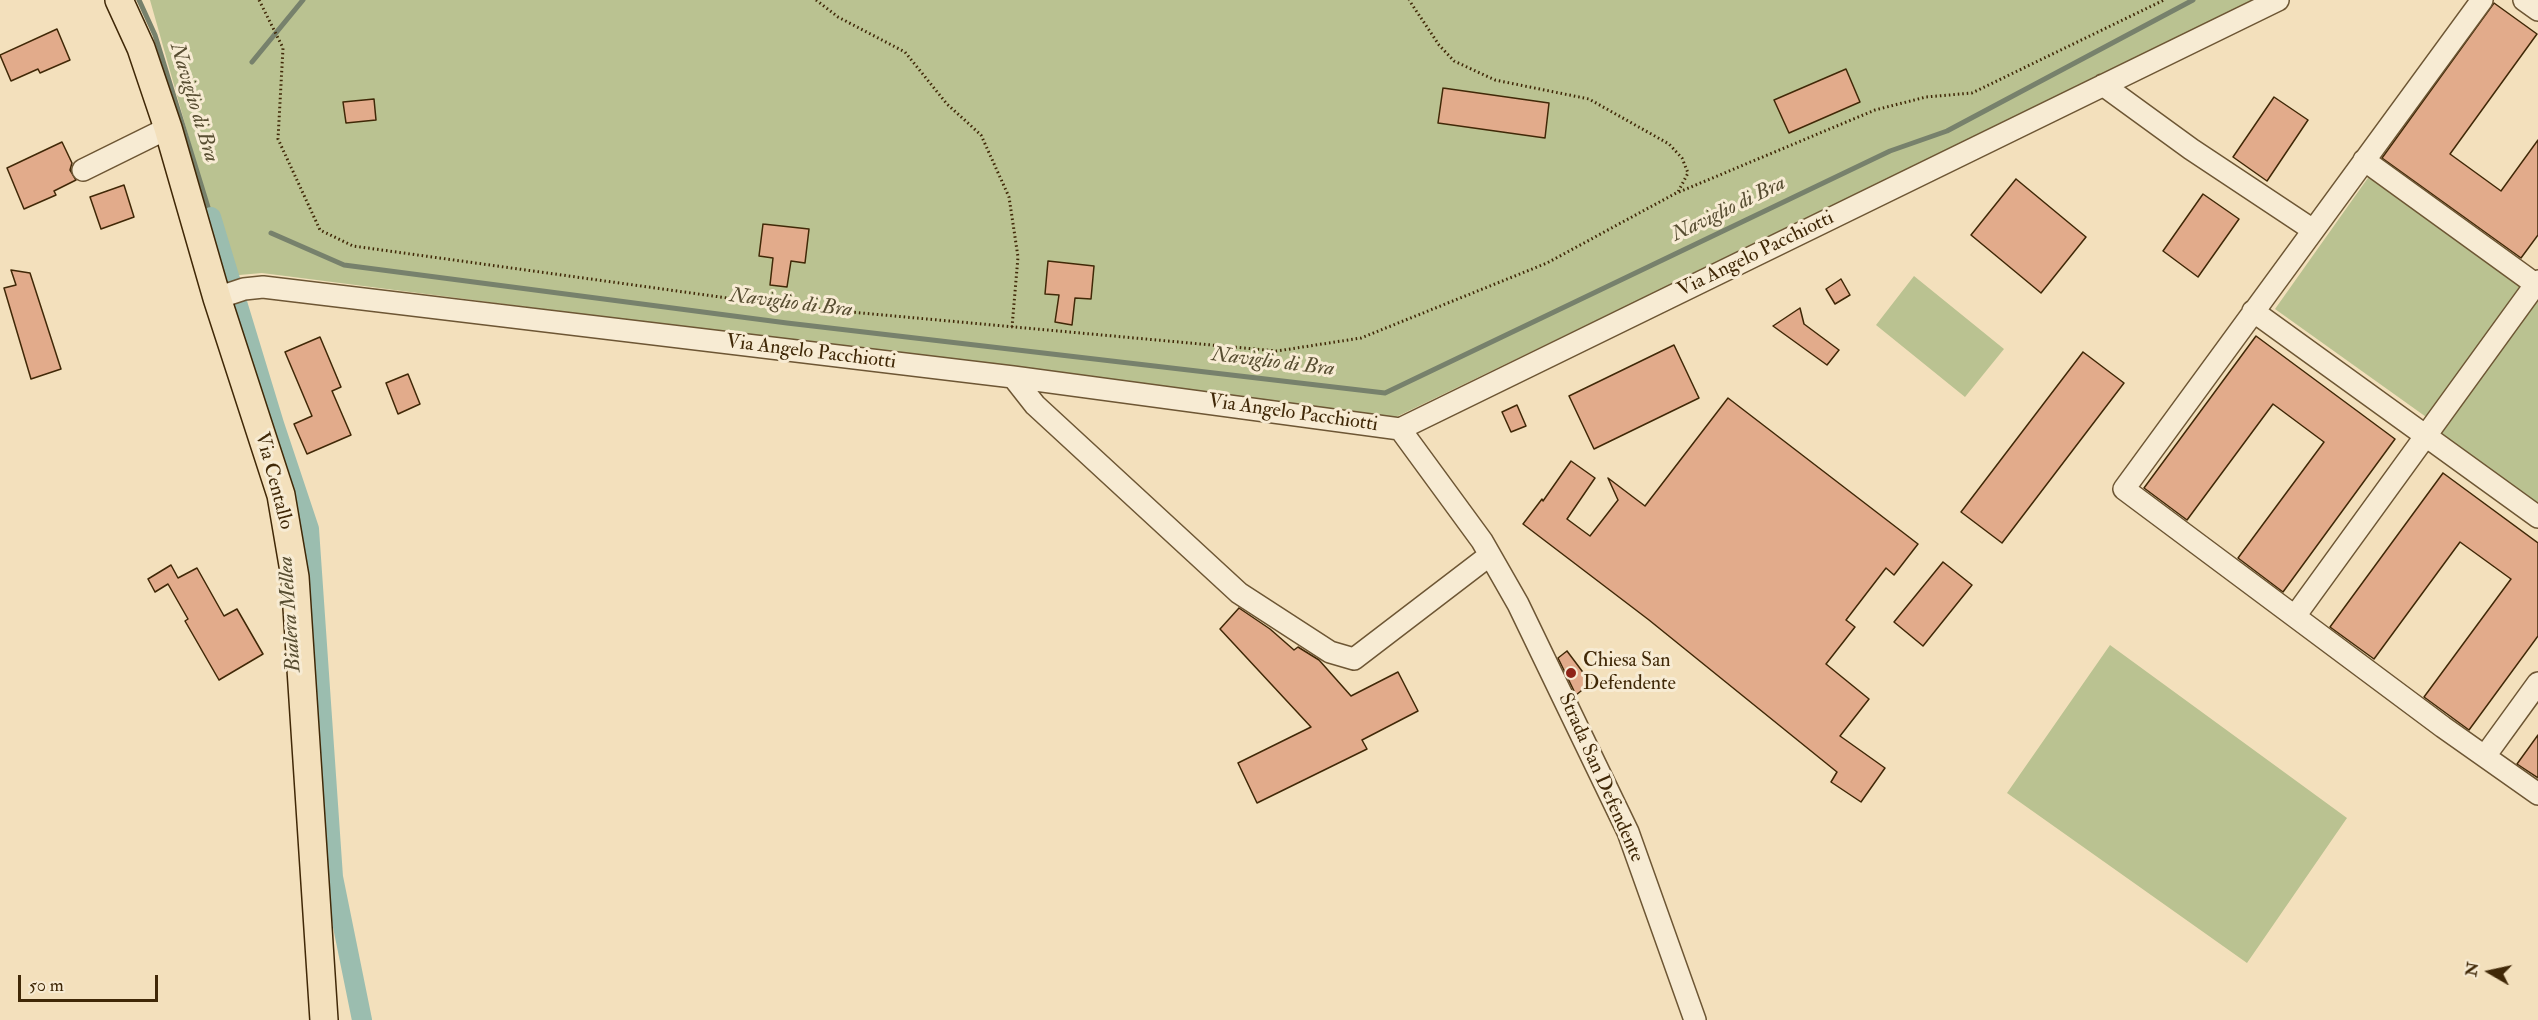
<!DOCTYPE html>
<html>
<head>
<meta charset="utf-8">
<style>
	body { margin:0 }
	#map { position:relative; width:2538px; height:1020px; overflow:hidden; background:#f3e0bc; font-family:"IM FELL Double Pica",serif }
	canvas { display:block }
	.north { position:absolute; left:2460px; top:942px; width:60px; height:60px; -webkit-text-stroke:4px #f7ebd3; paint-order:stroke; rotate:279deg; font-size:16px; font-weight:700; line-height:24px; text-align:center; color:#402807 }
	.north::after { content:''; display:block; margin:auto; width:21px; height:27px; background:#402807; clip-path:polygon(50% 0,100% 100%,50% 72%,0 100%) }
	.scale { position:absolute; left:18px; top:975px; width:140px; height:27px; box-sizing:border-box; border:3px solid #402807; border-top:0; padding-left:8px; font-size:18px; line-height:21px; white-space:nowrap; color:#402807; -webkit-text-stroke:4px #f7ebd3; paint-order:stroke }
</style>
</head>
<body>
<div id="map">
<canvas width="2538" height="1020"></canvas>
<div class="north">N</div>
<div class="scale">50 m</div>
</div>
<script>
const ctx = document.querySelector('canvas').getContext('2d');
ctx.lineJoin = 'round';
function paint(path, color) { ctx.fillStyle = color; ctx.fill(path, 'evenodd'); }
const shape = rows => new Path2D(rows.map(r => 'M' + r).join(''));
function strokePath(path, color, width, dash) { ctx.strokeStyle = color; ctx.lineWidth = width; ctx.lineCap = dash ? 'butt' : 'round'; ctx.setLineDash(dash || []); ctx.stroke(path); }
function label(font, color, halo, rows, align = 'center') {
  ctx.font = font + ' "IM FELL Double Pica",serif'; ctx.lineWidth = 6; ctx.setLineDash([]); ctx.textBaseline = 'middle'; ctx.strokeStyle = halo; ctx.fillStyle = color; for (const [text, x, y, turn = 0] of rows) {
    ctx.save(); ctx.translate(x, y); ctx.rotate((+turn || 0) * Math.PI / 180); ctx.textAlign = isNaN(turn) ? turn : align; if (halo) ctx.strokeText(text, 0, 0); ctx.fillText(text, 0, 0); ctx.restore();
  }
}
paint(shape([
	[150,0,2259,0,1394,418,262,273,228,276],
	[2370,175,2524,286,2429,419,2275,309],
	[1914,276,2004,349,1965,397,1876,325],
	[2537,299,2538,300,2538,505,2439,435],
	[2110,645,2347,818,2247,963,2007,793]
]), '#bac291');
strokePath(shape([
	[139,0,155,35,211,217],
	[252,62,303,0],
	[271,233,344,265,787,323,1385,393,1890,151,1947,131,2193,0]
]), '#77816c', 5);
strokePath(shape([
	[211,217,274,424,309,529,333,877,362,1020]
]), '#9bbdaf', 20);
const building = shape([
	[2494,3,2537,34,2450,154,2501,191,2538,140,2538,235,2521,258,2382,158,2494,3],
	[57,29,70,60,40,73,38,69,11,81,0,55,57,29],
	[1846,69,1860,102,1789,133,1774,100,1846,69],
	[1443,88,1549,103,1545,138,1438,123,1443,88],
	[2274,97,2308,120,2267,181,2233,157,2274,97],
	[374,99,376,120,346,123,343,102,374,99],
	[62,142,72,163,70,170,76,180,54,191,56,195,24,209,7,168,62,142],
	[2016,179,2086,237,2041,293,1971,235,2016,179],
	[124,185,134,217,101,229,90,197,124,185],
	[2203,194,2239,219,2198,277,2163,251,2203,194],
	[763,224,809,229,805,263,791,261,787,287,770,285,773,258,759,256,763,224],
	[1048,261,1094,266,1091,299,1075,298,1072,325,1055,322,1059,295,1045,294,1048,261],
	[11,270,30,273,61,369,31,379,4,288,16,285,11,270],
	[1841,279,1850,295,1835,304,1826,289,1841,279],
	[1800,308,1804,324,1839,350,1827,365,1773,326,1800,308],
	[2256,336,2395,439,2283,592,2238,558,2324,442,2273,404,2187,520,2144,488,2256,336],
	[320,337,341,387,332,391,351,435,307,454,294,424,312,416,285,352,320,337],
	[1674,345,1699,398,1594,449,1569,396,1674,345],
	[2083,352,2124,383,2002,543,1961,512,2083,352],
	[408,374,420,404,398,414,386,383,408,374],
	[1728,398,1918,544,1894,575,1886,568,1846,620,1855,627,1826,664,1869,699,1840,736,1885,768,1861,802,1831,782,1837,772,1649,620,1523,524,1542,499,1543,501,1571,461,1595,478,1567,519,1590,536,1618,500,1608,478,1645,506,1728,398],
	[1517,405,1526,426,1511,432,1502,412,1517,405],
	[2443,473,2538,543,2538,636,2469,730,2424,697,2511,579,2460,542,2374,659,2330,627,2443,473],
	[1943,562,1972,585,1923,646,1894,622,1943,562],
	[171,565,178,578,197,568,224,616,237,609,263,654,219,680,185,621,188,619,168,584,155,592,148,579,171,565],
	[1239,608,1270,629,1294,650,1298,647,1319,660,1351,696,1398,672,1418,711,1362,740,1367,749,1257,803,1238,763,1311,727,1220,629,1239,608],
	[1567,651,1591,683,1576,695,1558,658,1567,651],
	[2538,735,2538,778,2517,764,2538,735]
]);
paint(building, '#e2ab8b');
strokePath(building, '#402807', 1.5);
const minor = shape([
	[2482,0,2124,489,2443,727,2538,794],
	[2524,0,2538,10],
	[2103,85,2191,149,2313,230],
	[2364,160,2538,286],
	[83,170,168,128],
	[217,298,244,289,263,287,1013,377,1400,429,2278,0],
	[2253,311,2538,517],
	[1013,377,1035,405,1239,593,1330,652,1354,659,1490,555],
	[1400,429,1482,541,1518,604,1628,832,1695,1020],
	[2295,616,2538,281],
	[2485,756,2538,683]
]);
const major = shape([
	[119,0,141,48,168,128,217,298,281,495,295,577,324,1020]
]);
strokePath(minor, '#6d5634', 24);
strokePath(major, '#402807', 30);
strokePath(shape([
	[259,0,283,48,278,139,320,230,353,246,785,306,1277,351,1361,338,1547,263,1678,192,1688,173,1682,158,1669,144,1589,99,1495,80,1454,61,1439,45,1409,0],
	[816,0,838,17,905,52,947,104,981,135,1009,197,1018,257,1012,327],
	[1679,192,1875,110,1926,97,1972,93,2164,0]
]), '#402807', 3, [1.5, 3]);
strokePath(minor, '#f7ebd3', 21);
strokePath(major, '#f3e0bc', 27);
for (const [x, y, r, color] of [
	[1571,673,6,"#8f2418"]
]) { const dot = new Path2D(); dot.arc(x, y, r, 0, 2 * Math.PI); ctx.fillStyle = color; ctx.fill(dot); strokePath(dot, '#f7ebd3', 2); }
label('20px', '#402807', '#f7ebd3', [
	["Via Angelo Pacchiotti",1756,255,-26],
	["Via Angelo Pacchiotti",811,353,7],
	["Via Angelo Pacchiotti",1293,414,8],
	["Via Centallo",273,481,75],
	["Strada San Defendente",1600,778,66]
]);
label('20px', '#402807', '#f7ebd3', [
	["Chiesa San",1583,662],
	["Defendente",1583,685]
], 'left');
label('italic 21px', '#574d31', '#f7ebd3', [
	["Naviglio di Bra",193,103,73],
	["Naviglio di Bra",1729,210,-26],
	["Naviglio di Bra",791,304,7],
	["Naviglio di Bra",1273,363,7],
	["Bialera Mellea",291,614,-94]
]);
</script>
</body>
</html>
